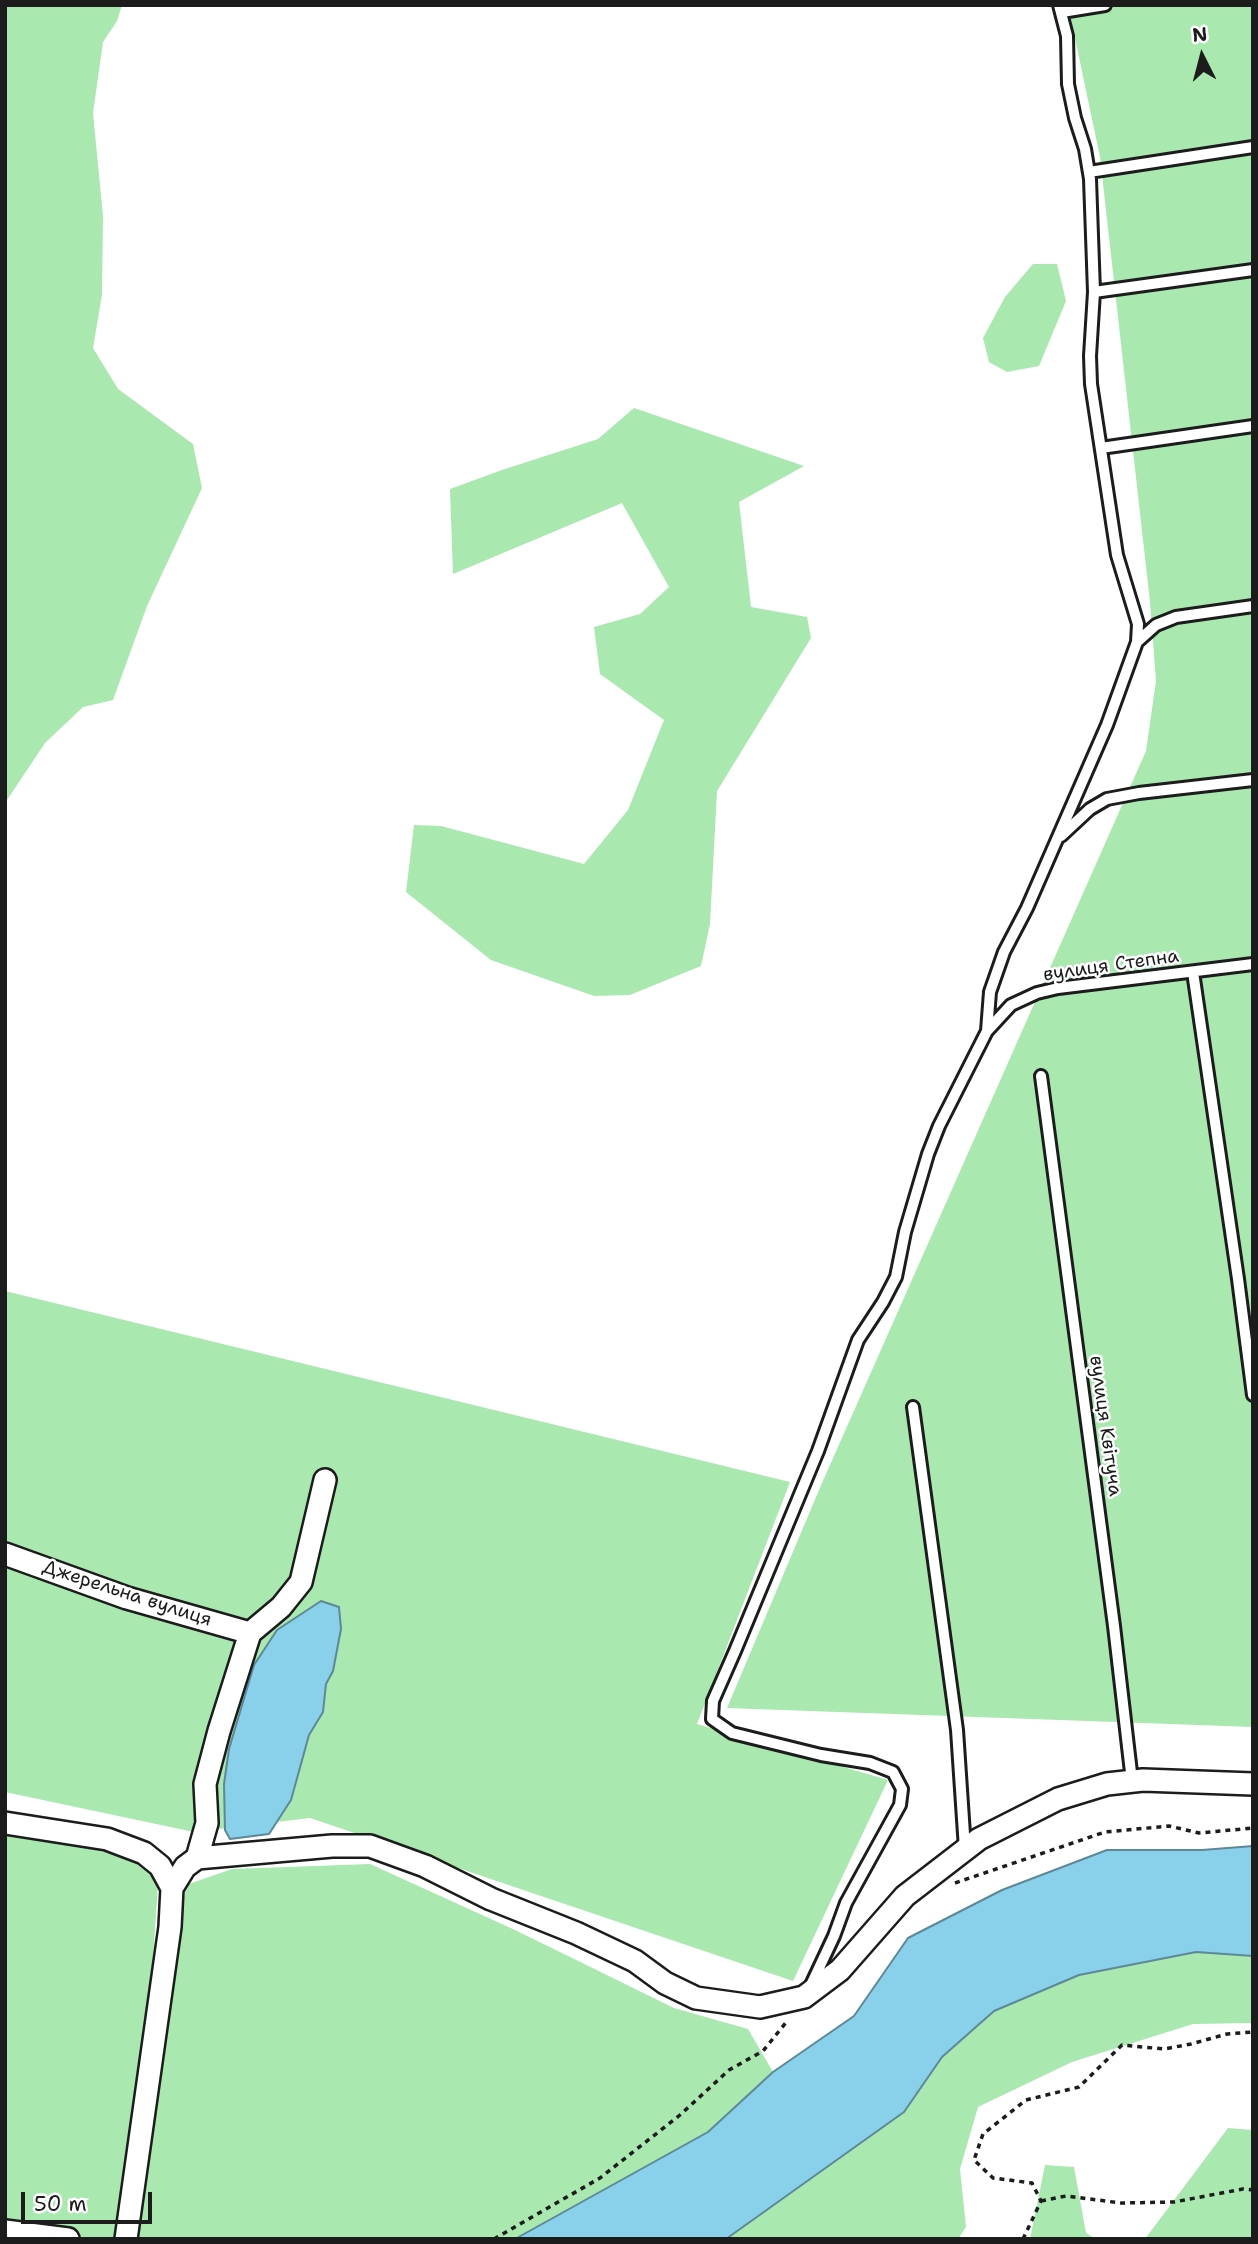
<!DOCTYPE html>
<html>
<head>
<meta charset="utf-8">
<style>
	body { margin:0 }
	#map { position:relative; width:1258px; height:2244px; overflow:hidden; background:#fff; font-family:"Shantell Sans",sans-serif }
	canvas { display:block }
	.frame { position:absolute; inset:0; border:7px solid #1c1c1c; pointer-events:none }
	.north { position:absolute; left:1167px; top:21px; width:70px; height:70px; -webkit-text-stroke:5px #fff; paint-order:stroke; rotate:354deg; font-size:19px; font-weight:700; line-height:28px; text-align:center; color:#1c1c1c }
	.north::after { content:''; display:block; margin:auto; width:24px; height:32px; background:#1c1c1c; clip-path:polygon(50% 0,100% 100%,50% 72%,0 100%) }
	.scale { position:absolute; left:21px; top:2192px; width:131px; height:32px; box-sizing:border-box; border:4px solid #1c1c1c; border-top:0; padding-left:9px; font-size:21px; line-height:24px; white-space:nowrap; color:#1c1c1c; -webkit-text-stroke:5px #fff; paint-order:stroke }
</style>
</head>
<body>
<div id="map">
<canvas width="1258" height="2244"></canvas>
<div class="frame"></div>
<div class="north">N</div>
<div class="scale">50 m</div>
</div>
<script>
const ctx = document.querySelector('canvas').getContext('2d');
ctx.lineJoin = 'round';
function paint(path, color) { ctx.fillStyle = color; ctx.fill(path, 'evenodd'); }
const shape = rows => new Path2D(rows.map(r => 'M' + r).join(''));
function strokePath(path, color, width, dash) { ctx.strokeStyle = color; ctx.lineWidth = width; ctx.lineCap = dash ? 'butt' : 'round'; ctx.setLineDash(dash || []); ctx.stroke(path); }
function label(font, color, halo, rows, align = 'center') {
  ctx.font = font + ' "Shantell Sans",sans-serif'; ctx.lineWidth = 5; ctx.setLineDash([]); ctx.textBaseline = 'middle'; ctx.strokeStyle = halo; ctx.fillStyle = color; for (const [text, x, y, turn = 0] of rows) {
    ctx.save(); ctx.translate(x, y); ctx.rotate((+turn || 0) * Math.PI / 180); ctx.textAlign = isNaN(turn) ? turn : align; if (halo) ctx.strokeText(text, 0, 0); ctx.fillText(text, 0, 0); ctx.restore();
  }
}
paint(shape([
	[5,5,122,5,117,21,103,42,93,113,103,216,102,295,93,348,118,389,193,444,202,488,147,606,113,700,83,707,45,743,5,803],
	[1068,5,1253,5,1253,1727,727,1708,822,1483,1146,751,1156,681,1150,602,1100,157],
	[1033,264,1057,264,1066,301,1039,366,1007,372,989,362,983,338,1005,297],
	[634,408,804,466,739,502,751,607,807,617,811,638,717,791,710,924,701,966,630,995,594,996,491,960,406,892,414,825,441,826,584,864,628,810,664,720,600,674,594,627,640,614,669,587,622,503,453,574,450,489,502,470,598,439],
	[5,1291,790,1482,697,1724,888,1780,793,1981,310,1818,194,1832,5,1792],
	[5,1832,134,1856,158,1884,153,1959,114,2239,5,2239],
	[370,1864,515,1930,674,2008,748,2029,773,2072,708,2132,515,2239,137,2239,186,1885,232,1869],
	[1196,1952,1253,1956,1253,2023,1193,2024,1072,2062,978,2107,960,2169,966,2227,958,2239,726,2239,904,2112,942,2057,994,2011,1079,1975],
	[1228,2128,1253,2130,1253,2239,1145,2239],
	[1045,2165,1074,2167,1086,2233,1096,2239,1030,2239]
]), '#a9e8af');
const water = shape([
	[321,1601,339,1607,341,1629,333,1671,326,1684,323,1712,309,1735,291,1800,269,1834,230,1839,225,1830,224,1784,229,1749,254,1665,277,1630,321,1601],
	[1253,1846,1253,1956,1196,1952,1079,1975,994,2011,942,2057,904,2112,726,2239,515,2239,708,2132,773,2072,854,2016,908,1938,1002,1890,1107,1850,1202,1850,1253,1846]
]);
paint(water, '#89d0eb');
strokePath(water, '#5d8898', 2);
const lane = shape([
	[1062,12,1105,5],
	[1089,172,1253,147],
	[1094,292,1253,270],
	[1101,448,1253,426],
	[1137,642,1156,625,1176,617,1253,606],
	[1061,836,1090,809,1107,799,1139,793,1253,780],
	[1193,972,1238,1279,1253,1395],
	[987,1031,1011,1005,1037,993,1058,988,1253,964],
	[1041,1076,1114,1626,1132,1781],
	[913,1407,957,1730,965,1849],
	[811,1985,834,1936,846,1903,900,1805,902,1789,893,1772,870,1763,821,1755,732,1733,712,1719,713,1701,735,1651,818,1451,858,1340,883,1302,896,1277,905,1232,928,1154,939,1126,987,1031,990,992,1004,952,1027,908,1107,725,1137,642,1138,624,1117,555,1091,384,1090,356,1094,292,1090,179,1085,149,1075,118,1068,84,1067,36,1059,5]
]);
const street = shape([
	[5,1554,127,1598,250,1633],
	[5,1823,107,1839,144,1853,160,1866,172,1888,170,1927,126,2239],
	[197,1858,207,1823,205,1784,219,1731,250,1633,281,1607,301,1582,325,1480],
	[172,1888,185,1867,197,1858,332,1846,370,1846,425,1866,491,1899,576,1933,635,1961,665,1983,696,1998,760,2007,804,1997,840,1970,905,1896,979,1839,1058,1799,1107,1784,1143,1780,1253,1784],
	[5,2231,68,2239]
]);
strokePath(lane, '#1c1c1c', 16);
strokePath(street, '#1c1c1c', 26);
strokePath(shape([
	[955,1883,1105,1832,1169,1826,1199,1833,1253,1828],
	[1041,2201,1066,2196,1121,2203,1174,2202,1243,2189,1253,2190],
	[494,2239,600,2178,680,2115,729,2070,763,2051,788,2020],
	[1023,2239,1041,2201,1032,2183,993,2178,974,2160,983,2134,1026,2100,1079,2087,1122,2045,1164,2049,1191,2044,1227,2034,1253,2032]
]), '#1c1c1c', 3.5, [5, 5]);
strokePath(lane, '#fff', 10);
strokePath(street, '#fff', 21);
label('19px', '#1c1c1c', '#fff', [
	["вулиця Степна",1111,966,-8],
	["вулиця Квітуча",1105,1426,82],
	["Джерельна вулиця",127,1594,18]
]);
</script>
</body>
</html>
